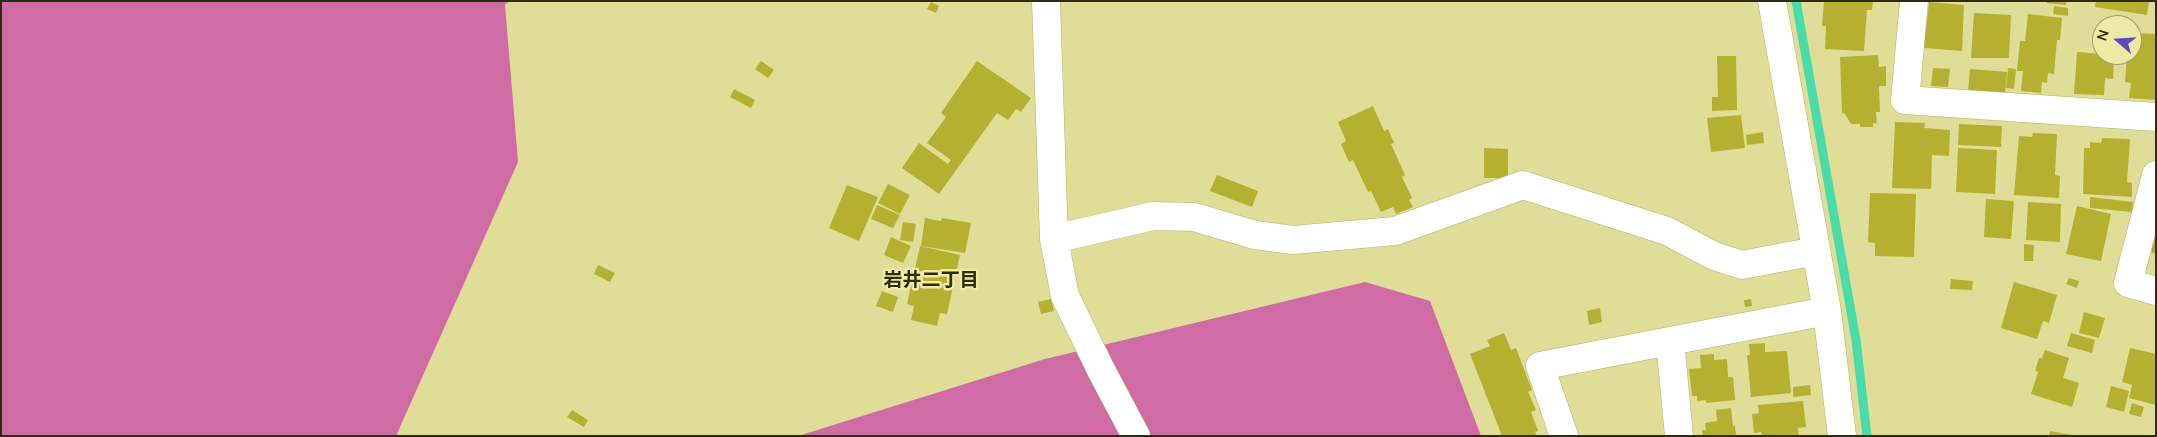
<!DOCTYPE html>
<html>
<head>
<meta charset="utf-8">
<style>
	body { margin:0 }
	#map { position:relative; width:2157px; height:437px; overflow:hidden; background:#dfdd98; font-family:"Nunito Sans",sans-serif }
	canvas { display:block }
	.frame { position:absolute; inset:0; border:2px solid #2d2b10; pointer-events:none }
	.north { position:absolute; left:2092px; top:15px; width:50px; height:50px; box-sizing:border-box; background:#eceaa5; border:1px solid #a09e69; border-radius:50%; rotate:289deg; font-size:14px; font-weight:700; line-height:20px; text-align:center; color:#2d2b10 }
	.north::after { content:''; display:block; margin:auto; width:18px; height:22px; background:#6049c2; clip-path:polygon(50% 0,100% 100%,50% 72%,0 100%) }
</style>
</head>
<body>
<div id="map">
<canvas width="2157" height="437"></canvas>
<div class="frame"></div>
<div class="north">N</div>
</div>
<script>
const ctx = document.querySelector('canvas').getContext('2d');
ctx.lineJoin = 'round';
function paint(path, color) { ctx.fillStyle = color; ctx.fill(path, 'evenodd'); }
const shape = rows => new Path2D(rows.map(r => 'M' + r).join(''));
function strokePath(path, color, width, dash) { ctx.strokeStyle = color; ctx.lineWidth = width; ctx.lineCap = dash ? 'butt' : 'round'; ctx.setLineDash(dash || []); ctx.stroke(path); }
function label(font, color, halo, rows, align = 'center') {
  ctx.font = font + ' "Nunito Sans","Noto Sans JP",sans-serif'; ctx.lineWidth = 5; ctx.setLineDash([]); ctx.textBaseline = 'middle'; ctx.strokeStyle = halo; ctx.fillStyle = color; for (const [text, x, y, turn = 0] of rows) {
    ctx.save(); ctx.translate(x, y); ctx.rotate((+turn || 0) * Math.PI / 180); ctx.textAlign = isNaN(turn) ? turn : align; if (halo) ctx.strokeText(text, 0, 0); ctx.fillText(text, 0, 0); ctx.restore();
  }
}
paint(shape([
	[1,1,509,1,505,5,518,162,396,436,1,436],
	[1365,282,1430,301,1481,436,798,436,1045,359]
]), '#d06ca5');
strokePath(shape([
	[1796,1,1856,340,1867,436]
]), '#49dbaa', 9);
paint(shape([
	[1824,1,1873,1,1872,10,1867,10,1864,51,1825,49,1826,26,1822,26],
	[2047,1,2066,1,2066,5,2047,3],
	[2096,1,2149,1,2147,15,2095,7],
	[931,2,939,6,936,13,927,9],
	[1929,2,1964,5,1962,51,1924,48],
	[2054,6,2068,8,2068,16,2053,14],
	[1974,13,2011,15,2009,58,1971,58],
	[2028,14,2062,18,2060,40,2057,40,2054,74,2048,73,2047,83,2042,82,2041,93,2021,91,2023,71,2017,71,2020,41,2025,41],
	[2135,33,2156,34,2156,100,2129,98,2131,83,2125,82,2127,55,2133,56],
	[2077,52,2114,55,2113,79,2105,78,2104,95,2074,94],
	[1878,55,1879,67,1886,66,1886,86,1879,86,1880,112,1876,112,1877,123,1873,123,1873,127,1860,127,1860,124,1851,124,1845,114,1842,113,1840,57],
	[1717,56,1736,56,1737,110,1712,111,1712,97,1718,97],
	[761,61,774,70,768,78,755,69],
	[977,61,1031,98,1021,112,1016,109,1008,120,997,113,939,194,902,168,919,143,948,164,951,160,927,143,946,117,941,113],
	[1933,68,1950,69,1948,87,1931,86],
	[2008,68,2016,69,2014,89,2006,88],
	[1970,69,2007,72,2005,95,1968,92],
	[734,89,755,100,751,108,730,97],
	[1373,106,1384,131,1388,129,1394,143,1391,144,1405,175,1402,177,1412,198,1409,200,1413,207,1396,214,1393,207,1381,212,1371,191,1368,192,1353,160,1349,162,1341,144,1346,141,1338,122],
	[1741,115,1745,148,1711,152,1707,118],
	[1895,122,1925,123,1924,128,1950,130,1949,156,1932,155,1931,189,1892,188],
	[1959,124,2002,126,2001,147,1958,145],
	[1763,132,1764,143,1747,145,1746,135],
	[2033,133,2057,134,2055,175,2060,176,2059,198,2014,195,2019,136,2032,137],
	[2102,138,2130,139,2127,182,2132,183,2132,197,2083,194,2084,148,2090,148,2090,142,2101,143],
	[1484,148,1508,149,1508,178,1484,178],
	[1958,148,1997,150,1995,194,1956,192],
	[1217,175,1258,191,1252,207,1210,191],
	[888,184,910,195,900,214,878,203],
	[847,185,878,197,859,241,829,228],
	[1870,193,1916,194,1914,257,1875,256,1875,243,1868,242],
	[2090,197,2133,202,2132,212,2090,208],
	[1986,199,2014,201,2011,239,1984,237],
	[2028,202,2061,204,2060,242,2026,240],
	[877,205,900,215,893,228,871,219],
	[2077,206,2111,214,2101,261,2066,254],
	[925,218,941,221,942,218,971,223,965,253,921,246],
	[903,222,916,224,913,242,900,240],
	[891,237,911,246,903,263,884,255],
	[2155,238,2156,238,2156,254,2151,252],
	[2024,244,2034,245,2033,261,2024,261],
	[920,246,960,255,947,314,940,313,937,326,911,320,914,306,907,304],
	[598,265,615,273,610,282,594,274],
	[2069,278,2079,281,2077,288,2066,284],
	[1951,279,1973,281,1972,290,1950,289],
	[2014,282,2057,295,2049,323,2043,321,2037,339,2001,328],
	[882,291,898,297,893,312,876,306],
	[1051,299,1054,311,1041,314,1038,302],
	[1751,299,1752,306,1745,307,1744,300],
	[1600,308,1602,322,1589,325,1587,311],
	[2084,312,2105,318,2099,338,2079,333],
	[1504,333,1511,350,1516,348,1532,390,1528,392,1536,410,1531,412,1538,431,1535,432,1537,436,1502,436,1470,354,1490,346,1487,340],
	[2071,333,2095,340,2092,353,2067,346],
	[1765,343,1765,352,1787,351,1791,393,1751,397,1747,355,1750,355,1749,344],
	[2130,348,2156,354,2156,405,2129,398,2132,385,2122,382],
	[2045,350,2069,358,2063,378,2079,383,2072,407,2031,394,2038,372,2035,371,2039,358,2042,358],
	[1714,354,1714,360,1727,359,1728,377,1733,377,1735,400,1706,403,1706,400,1697,401,1697,396,1692,396,1689,369,1701,368,1700,355],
	[1810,385,1811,395,1793,397,1793,387],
	[2111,386,2129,391,2124,412,2106,407],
	[1803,401,1806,427,1798,428,1799,436,1762,436,1761,432,1754,433,1752,414,1759,413,1758,405],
	[2132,403,2144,407,2141,417,2129,414],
	[1731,408,1733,426,1735,426,1736,436,1703,436,1702,430,1706,430,1705,423,1717,421,1716,410],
	[572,410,588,420,584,427,567,417],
	[2050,431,2072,435,2071,436,2049,436]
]), '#b6b030');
const minor = shape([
	[1046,1,1054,239,1065,296,1101,370,1136,436],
	[1772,1,1827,311,1842,436],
	[1914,1,1905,100,2156,117],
	[2156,175,2128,283,2156,291],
	[1054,239,1153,216,1194,217,1255,235,1293,240,1395,231,1523,185,1667,231,1714,256,1742,265,1816,251],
	[1564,436,1540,366,1670,341],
	[1679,436,1670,341,1827,311]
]);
strokePath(minor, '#b4b26e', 29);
strokePath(minor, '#fff', 28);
label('bold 19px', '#2f2d09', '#eceaa5', [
	["岩井二丁目",931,281]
]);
</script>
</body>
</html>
